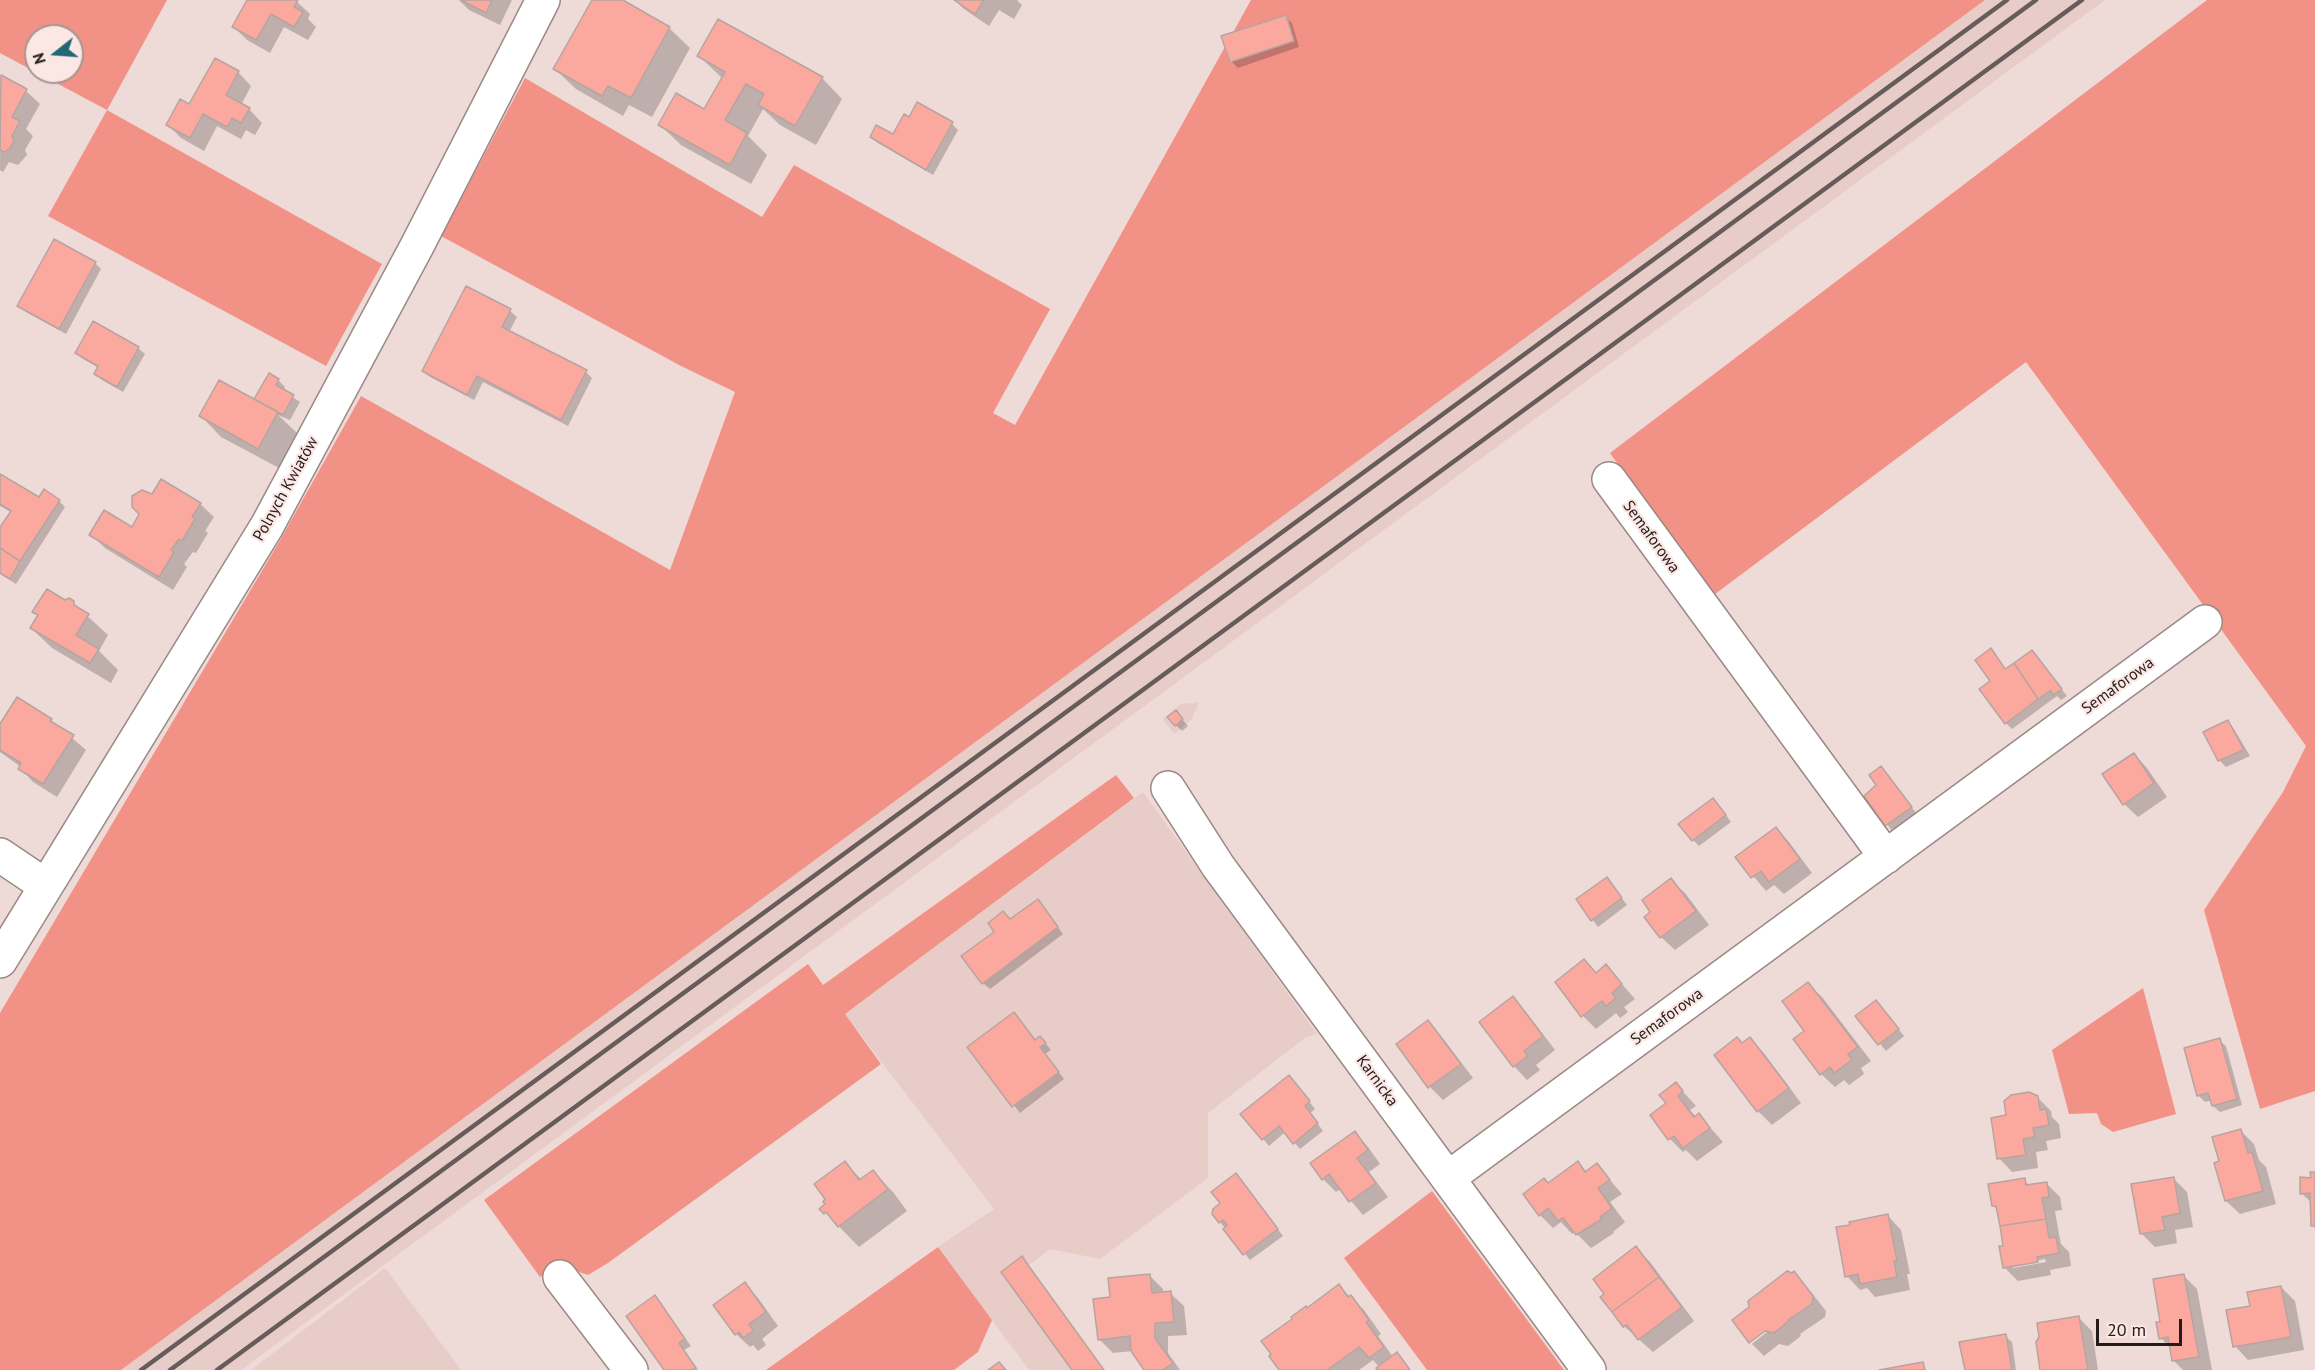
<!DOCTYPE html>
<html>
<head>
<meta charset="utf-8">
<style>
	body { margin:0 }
	#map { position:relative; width:2315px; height:1370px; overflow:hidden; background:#eedad7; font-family:"PT Sans",sans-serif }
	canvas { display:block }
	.north { position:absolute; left:24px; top:24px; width:60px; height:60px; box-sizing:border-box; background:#fbe7e4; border:2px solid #a59694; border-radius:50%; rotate:253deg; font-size:16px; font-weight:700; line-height:24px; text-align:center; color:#231c1b }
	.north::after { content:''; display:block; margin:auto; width:21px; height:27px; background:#1f6874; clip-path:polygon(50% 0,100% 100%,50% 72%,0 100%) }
	.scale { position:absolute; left:2096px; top:1319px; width:86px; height:27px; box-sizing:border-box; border:3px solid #231c1b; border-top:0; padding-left:8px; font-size:18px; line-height:21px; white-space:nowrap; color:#231c1b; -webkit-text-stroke:4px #fbe7e4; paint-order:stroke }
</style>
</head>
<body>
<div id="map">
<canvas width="2315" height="1370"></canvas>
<div class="north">N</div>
<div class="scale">20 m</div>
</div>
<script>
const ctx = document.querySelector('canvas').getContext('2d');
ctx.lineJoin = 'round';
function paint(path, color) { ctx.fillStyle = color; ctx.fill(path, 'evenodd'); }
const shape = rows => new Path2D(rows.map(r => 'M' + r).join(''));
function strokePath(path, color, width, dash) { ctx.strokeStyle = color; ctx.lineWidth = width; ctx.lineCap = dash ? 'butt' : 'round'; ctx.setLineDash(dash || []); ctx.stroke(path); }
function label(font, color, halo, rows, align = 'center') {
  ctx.font = font + ' "PT Sans",sans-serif'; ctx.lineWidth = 4.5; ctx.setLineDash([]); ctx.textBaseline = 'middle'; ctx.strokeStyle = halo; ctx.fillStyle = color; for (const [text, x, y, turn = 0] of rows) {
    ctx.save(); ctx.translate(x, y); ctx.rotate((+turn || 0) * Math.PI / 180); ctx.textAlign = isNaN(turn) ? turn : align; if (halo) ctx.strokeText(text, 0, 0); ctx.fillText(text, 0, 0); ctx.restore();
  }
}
paint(shape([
	[1985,0,2105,0,241,1370,121,1370],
	[1199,702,1192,719,1174,734,1163,719,1181,704],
	[1143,792,1317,1034,1306,1037,1208,1113,1208,1178,1100,1259,1050,1249,1029,1265,1104,1370,1029,1370,938,1247,994,1209,845,1014],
	[385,1268,461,1370,251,1370]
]), '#e8ccc8');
paint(shape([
	[0,0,167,0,107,110,382,264,326,366,48,216,107,110,0,53],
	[36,36,72,36,72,72,36,72],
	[1251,0,1985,0,121,1370,0,1370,0,1013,279,542,361,396,670,570,735,392,681,366,441,236,525,78,762,217,794,165,1050,309,993,413,1015,425],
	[2207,0,2315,0,2315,1091,2260,1109,2204,910,2283,792,2306,746,2026,362,1711,597,1610,453],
	[1116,775,1134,798,845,1014,881,1064,608,1263,588,1275,559,1265,540,1277,484,1200,808,964,823,985],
	[2143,988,2176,1114,2113,1132,2101,1124,2097,1113,2069,1114,2052,1050],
	[1432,1191,1564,1370,1427,1370,1344,1258],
	[938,1247,992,1320,978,1352,954,1370,766,1370]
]), '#f29286');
paint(shape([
	[248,0,295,0,310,14,308,19,316,27,308,40,284,27,270,53,247,40,234,27],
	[459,0,512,0,500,25,469,10],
	[594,0,620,0,669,28,690,48,652,117,629,105,623,116,576,89,555,69],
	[954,0,1017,0,1022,5,1014,19,999,10,989,26,964,9],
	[1285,17,1292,23,1299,47,1238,68,1231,61],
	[699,56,822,78,842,99,816,145,780,125,763,109,748,136,767,155,751,184,681,145,660,125,705,111,723,79],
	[238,72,251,86,241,105,249,109,262,123,255,135,246,130,241,139,217,126,204,151,181,138,167,124,189,106],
	[1,77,26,91,40,104,26,129,33,136,25,150,27,155,18,165,9,162,3,172,0,170],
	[909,119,952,124,958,130,933,175,878,143,871,137,893,136],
	[95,263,101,269,66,334,26,312,19,306],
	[466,288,510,311,517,317,509,332,586,372,592,378,568,426,483,382,474,400,430,377,423,371],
	[138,348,145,354,123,392,102,380,96,374,99,368,83,359,77,353],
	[269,375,279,381,285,387,283,391,300,402,290,420,278,415,298,434,279,468,221,437,201,416,260,404],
	[0,476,40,499,59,501,65,507,16,584,0,574,0,530,11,512,0,506],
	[153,496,200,504,214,517,205,531,208,533,196,553,193,552,184,564,187,567,173,590,105,548,91,534,132,529],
	[65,602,73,603,108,635,99,651,118,670,111,683,52,648,31,628,39,616,34,611],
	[1990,650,2007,670,2032,652,2067,696,2061,700,2057,696,2012,729,2006,723,1993,681],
	[1182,719,1188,726,1182,731,1176,725],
	[51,720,86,750,57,797,33,782,20,768,21,767,0,752,0,727],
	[2228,722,2234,729,2250,756,2226,767,2220,761,2205,733],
	[2134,754,2147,768,2167,797,2138,817,2124,804],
	[1881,768,1917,814,1893,832,1866,796,1878,785],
	[1719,806,1731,822,1699,846,1693,840],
	[1776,828,1789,842,1812,873,1784,894,1774,885,1766,891,1737,857],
	[1607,879,1627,905,1598,927,1578,900],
	[1671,880,1685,893,1709,925,1675,950,1661,937,1652,913],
	[1038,901,1063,934,990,989,983,983,1011,921],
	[1584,961,1597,974,1606,966,1635,999,1624,1007,1628,1012,1620,1018,1616,1013,1596,1029,1583,1016],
	[1808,984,1822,997,1871,1061,1861,1068,1864,1074,1849,1085,1844,1080,1835,1087,1821,1074,1806,1032],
	[1513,998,1526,1012,1555,1050,1536,1065,1540,1070,1527,1080,1514,1066],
	[1882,1008,1904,1036,1886,1051,1857,1016],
	[1014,1014,1036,1041,1040,1038,1046,1044,1051,1050,1045,1054,1064,1079,1020,1113,969,1047],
	[1428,1022,1441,1036,1473,1078,1443,1100,1430,1087,1398,1045],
	[1749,1039,1763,1052,1801,1103,1772,1125,1758,1111,1716,1055,1743,1044],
	[2219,1040,2226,1046,2242,1105,2220,1112,2213,1106,2212,1100,2205,1102,2199,1096,2186,1049],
	[1295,1083,1315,1109,1310,1113,1323,1131,1300,1149,1285,1132,1269,1146,1243,1115],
	[1676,1084,1696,1106,1690,1110,1696,1117,1699,1115,1723,1142,1697,1161,1686,1150,1683,1152,1670,1139,1668,1103],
	[2037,1097,2051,1111,2052,1117,2059,1124,2061,1138,2046,1141,2048,1150,2036,1152,2038,1168,2012,1172,1999,1158,2007,1117],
	[2241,1131,2254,1144,2259,1160,2266,1167,2276,1204,2240,1214,2226,1201,2221,1162],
	[1355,1133,1368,1147,1380,1164,1369,1172,1388,1197,1363,1215,1341,1189,1336,1192,1323,1179],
	[845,1163,862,1180,873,1172,893,1192,907,1211,859,1247,822,1209,827,1204],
	[1578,1163,1587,1172,1597,1165,1622,1194,1610,1202,1625,1222,1613,1232,1614,1233,1591,1248,1575,1232,1572,1234,1561,1222,1553,1228,1540,1215,1549,1184],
	[2315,1173,2315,1228,2312,1225,2312,1203,2301,1193],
	[2173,1178,2187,1192,2193,1227,2175,1230,2177,1243,2155,1247,2141,1233],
	[2024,1180,2030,1186,2046,1183,2060,1197,2062,1210,2055,1211,2059,1234,2061,1244,2069,1252,2071,1266,2050,1270,2051,1275,2018,1281,2004,1267,2005,1247,1999,1211,1993,1206],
	[2045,1259,2046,1262,2013,1268,2013,1265],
	[1242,1181,1283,1236,1250,1260,1220,1222],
	[1888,1216,1901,1230,1910,1274,1907,1274,1910,1290,1875,1297,1867,1288,1860,1290,1847,1276],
	[1636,1248,1650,1262,1694,1321,1653,1352,1624,1326],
	[1022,1258,1028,1265,1104,1370,1073,1370],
	[1794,1273,1807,1287,1826,1311,1825,1317,1800,1334,1801,1336,1788,1346,1779,1344,1764,1356,1752,1344,1772,1328],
	[1149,1275,1163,1289,1163,1293,1170,1293,1184,1306,1187,1335,1168,1336,1168,1353,1180,1370,1146,1370,1133,1351,1113,1353,1099,1339,1112,1298],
	[2183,1275,2197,1289,2212,1370,2183,1370,2174,1361,2171,1349,2161,1338,2162,1323],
	[745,1284,758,1298,778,1326,762,1339,766,1345,758,1351,753,1345,750,1347,736,1334],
	[1339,1286,1364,1310,1381,1334,1378,1336,1393,1357,1403,1360,1410,1370,1379,1370,1379,1367,1373,1360,1359,1370,1282,1370,1308,1309],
	[2281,1287,2295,1301,2304,1350,2248,1360,2235,1346,2252,1307],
	[655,1297,691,1346,684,1350,698,1370,666,1370],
	[2078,1317,2092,1331,2098,1370,2042,1370],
	[2005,1336,2012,1342,2016,1370,1966,1370]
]), '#0003');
const building = shape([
	[247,0,298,0,294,7,303,12,294,27,271,14,256,40,232,27,247,0],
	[461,0,492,0,486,13,461,0],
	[592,0,623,0,670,27,631,98,608,86,602,96,553,69,592,0],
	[954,0,984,0,975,14,954,0],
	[1286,15,1294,41,1230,62,1221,36,1286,15],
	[718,19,823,77,795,126,758,105,764,94,746,84,725,120,747,133,730,165,658,125,676,93,704,109,725,72,697,56,718,19],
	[215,58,239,71,226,95,250,108,241,123,232,118,227,127,203,114,190,138,166,125,180,99,189,104,215,58],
	[1,75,27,89,12,117,20,121,12,136,14,141,10,148,4,152,0,150,1,75],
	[917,102,953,122,926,170,870,137,876,125,893,134,904,114,909,117,917,102],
	[54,239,96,262,59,329,17,306,54,239],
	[466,286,511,309,502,327,587,370,561,420,477,376,467,395,422,371,466,286],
	[93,321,139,347,117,387,94,374,98,366,75,353,93,321],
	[269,373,279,379,276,385,294,395,283,415,254,399,269,373],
	[219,380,278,412,258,449,199,416,219,380],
	[0,474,39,497,44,489,60,500,20,561,0,548,0,527,11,511,0,504,0,474],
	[161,479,201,503,192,517,195,519,182,541,179,539,171,550,174,552,159,577,89,535,104,510,132,527,139,514,132,507,132,496,142,490,152,494,161,479],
	[0,548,20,561,10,579,0,573,0,548],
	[47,589,65,600,69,598,74,601,74,605,89,614,76,635,99,649,90,663,30,628,38,615,32,612,47,589],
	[1991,648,2005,669,2014,663,2038,699,2005,724,1979,689,1990,681,1975,660,1991,648],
	[2032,650,2062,689,2053,695,2051,690,2038,699,2014,663,2032,650],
	[17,697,52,719,50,721,74,735,43,784,18,769,21,763,0,750,0,724,17,697],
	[1176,710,1183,719,1175,726,1167,717,1176,710],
	[2228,720,2244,750,2218,761,2203,732,2228,720],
	[2134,753,2154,783,2123,805,2102,774,2134,753],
	[1881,766,1912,807,1885,826,1864,796,1876,785,1869,775,1881,766],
	[1713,798,1726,815,1692,841,1678,824,1713,798],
	[1776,827,1800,859,1769,882,1761,871,1751,878,1735,857,1776,827],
	[1607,877,1622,898,1591,921,1576,899,1607,877],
	[1671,878,1696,911,1660,938,1644,917,1650,912,1642,900,1671,878],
	[1038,899,1058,927,982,984,961,956,994,932,988,923,1003,911,1010,919,1038,899],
	[1584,959,1596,973,1606,964,1622,984,1612,993,1616,998,1606,1006,1602,1001,1581,1017,1555,982,1584,959],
	[1808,982,1858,1047,1848,1054,1852,1060,1834,1073,1830,1067,1820,1075,1793,1039,1804,1031,1782,1001,1808,982],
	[1513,996,1543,1036,1524,1051,1528,1056,1513,1067,1479,1022,1513,996],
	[1876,1000,1899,1029,1878,1045,1855,1016,1876,1000],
	[1014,1012,1035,1040,1040,1036,1046,1043,1040,1047,1059,1072,1012,1107,967,1047,1014,1012],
	[1428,1020,1461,1064,1428,1088,1396,1044,1428,1020],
	[1737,1037,1742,1043,1750,1037,1789,1088,1757,1112,1714,1055,1737,1037],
	[2220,1038,2237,1099,2212,1106,2208,1093,2197,1096,2184,1048,2220,1038],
	[1289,1075,1310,1101,1305,1106,1318,1123,1293,1144,1279,1126,1262,1140,1240,1114,1289,1075],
	[1676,1082,1683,1091,1678,1096,1694,1117,1699,1113,1710,1128,1683,1148,1674,1136,1668,1140,1650,1115,1666,1103,1659,1095,1676,1082],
	[2029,1092,2038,1096,2040,1110,2046,1109,2049,1125,2033,1128,2035,1137,2023,1139,2026,1155,1997,1159,1991,1118,2006,1115,2004,1101,2011,1095,2029,1092],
	[2241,1129,2248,1153,2252,1152,2263,1191,2225,1201,2214,1163,2219,1161,2212,1137,2241,1129],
	[1355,1131,1368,1150,1357,1158,1376,1183,1349,1202,1329,1174,1322,1180,1310,1163,1355,1131],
	[845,1161,859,1180,873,1170,888,1189,838,1227,826,1212,824,1214,819,1209,825,1204,823,1202,825,1199,814,1184,845,1161],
	[1578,1161,1585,1172,1597,1163,1610,1180,1598,1188,1612,1208,1600,1217,1602,1219,1576,1235,1563,1218,1558,1221,1548,1208,1539,1216,1523,1194,1544,1178,1548,1183,1578,1161],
	[2310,1172,2315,1172,2315,1226,2311,1226,2310,1193,2300,1194,2300,1177,2311,1178,2310,1172],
	[1236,1173,1278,1229,1243,1255,1223,1229,1227,1225,1223,1220,1219,1223,1212,1214,1213,1209,1220,1203,1211,1192,1236,1173],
	[2174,1177,2180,1213,2162,1217,2165,1230,2140,1234,2131,1184,2174,1177],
	[2025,1178,2026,1185,2047,1182,2049,1197,2042,1198,2046,1219,2000,1226,1996,1206,1992,1206,1988,1184,2025,1178],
	[1888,1214,1897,1261,1894,1261,1897,1277,1860,1284,1858,1274,1845,1277,1836,1227,1850,1225,1849,1222,1888,1214],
	[2046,1219,2049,1238,2056,1237,2059,1253,2037,1257,2038,1262,2003,1268,1999,1246,2003,1246,2000,1226,2046,1219],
	[1636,1246,1659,1277,1612,1312,1600,1297,1604,1294,1593,1279,1636,1246],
	[1022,1256,1028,1265,1104,1370,1072,1370,1001,1272,1022,1256],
	[1787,1271,1792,1273,1794,1271,1813,1296,1812,1304,1788,1320,1789,1321,1774,1333,1765,1331,1749,1343,1732,1320,1749,1307,1748,1301,1787,1271],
	[1150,1274,1152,1293,1171,1291,1174,1322,1155,1323,1155,1338,1173,1363,1163,1370,1144,1370,1131,1351,1130,1336,1098,1340,1093,1299,1110,1297,1108,1278,1150,1274],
	[2184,1274,2199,1357,2172,1361,2168,1337,2159,1339,2156,1322,2160,1322,2153,1279,2184,1274],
	[1659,1277,1682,1307,1638,1340,1627,1325,1623,1327,1612,1312,1659,1277],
	[745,1282,766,1312,749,1324,753,1331,743,1338,739,1332,735,1335,713,1305,745,1282],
	[1339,1284,1348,1297,1351,1295,1369,1320,1366,1322,1384,1347,1369,1358,1359,1347,1327,1370,1279,1370,1269,1356,1271,1354,1261,1341,1292,1319,1291,1317,1306,1306,1307,1308,1339,1284],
	[2281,1286,2291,1337,2233,1347,2226,1310,2250,1306,2247,1292,2281,1286],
	[655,1295,685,1339,679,1343,696,1368,692,1370,664,1370,626,1316,655,1295],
	[2079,1316,2088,1370,2040,1370,2036,1342,2039,1337,2037,1323,2079,1316],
	[2006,1334,2012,1370,1965,1370,1959,1342,2006,1334],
	[1397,1352,1410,1370,1377,1370,1376,1368,1397,1352],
	[999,1362,1006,1370,988,1370,999,1362],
	[1923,1362,1925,1370,1879,1370,1923,1362]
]);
paint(building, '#fba99e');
strokePath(building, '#b7a4a1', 1.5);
const minor = shape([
	[1609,479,1886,857],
	[1168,788,1218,866,1589,1370],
	[0,855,46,886],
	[0,961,267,526,417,246,543,0],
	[1448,1178,2205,622],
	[560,1277,631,1370]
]);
strokePath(minor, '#9b8986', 36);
strokePath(minor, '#fff', 33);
strokePath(shape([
	[141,1370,2007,0],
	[170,1370,2036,0],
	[217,1370,2082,0]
]), '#675c5a', 4.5);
label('16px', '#231c1b', '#fbe7e4', [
	["Polnych Kwiatów",286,489,-61],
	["Semaforowa",1651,537,54],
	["Semaforowa",2118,686,-36],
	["Semaforowa",1667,1017,-36],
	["Karnicka",1377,1081,54]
]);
</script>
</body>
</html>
